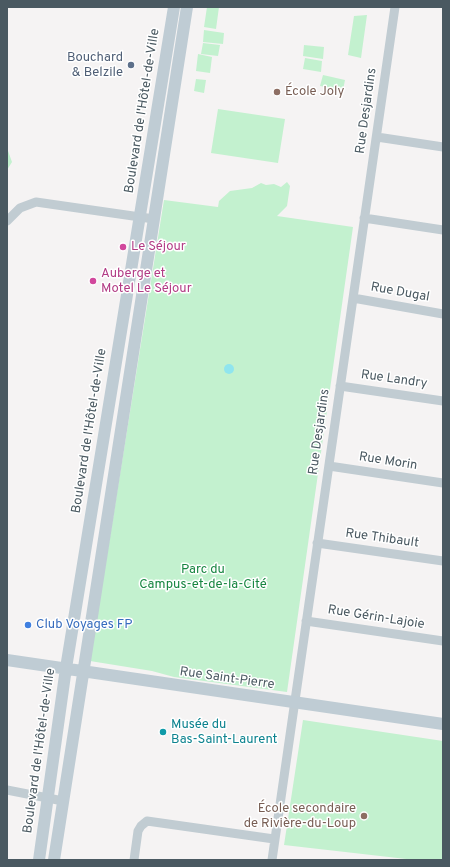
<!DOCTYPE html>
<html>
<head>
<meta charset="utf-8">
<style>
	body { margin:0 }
	#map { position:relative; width:450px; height:867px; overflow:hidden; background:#f5f3f3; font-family:Overpass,sans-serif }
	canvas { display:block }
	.frame { position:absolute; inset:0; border:8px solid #4a5961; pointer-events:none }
</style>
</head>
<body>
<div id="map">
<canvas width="450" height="867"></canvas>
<div class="frame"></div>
</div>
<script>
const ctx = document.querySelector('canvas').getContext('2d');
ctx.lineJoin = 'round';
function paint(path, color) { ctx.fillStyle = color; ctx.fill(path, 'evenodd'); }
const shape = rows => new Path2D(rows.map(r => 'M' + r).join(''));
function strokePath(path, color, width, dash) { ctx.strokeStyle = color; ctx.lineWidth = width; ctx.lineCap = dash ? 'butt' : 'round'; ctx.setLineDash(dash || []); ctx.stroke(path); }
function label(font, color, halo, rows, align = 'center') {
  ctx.font = font + ' Overpass,sans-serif'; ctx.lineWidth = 3; ctx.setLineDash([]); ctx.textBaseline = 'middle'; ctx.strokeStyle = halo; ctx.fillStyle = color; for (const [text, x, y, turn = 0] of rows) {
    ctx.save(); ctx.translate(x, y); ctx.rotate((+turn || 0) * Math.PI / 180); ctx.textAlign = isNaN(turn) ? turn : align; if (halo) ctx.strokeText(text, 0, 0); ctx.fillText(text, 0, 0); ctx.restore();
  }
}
paint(shape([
	[207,7,219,7,216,29,204,27],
	[367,15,361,58,348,55,354,16],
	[204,30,224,33,223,44,203,42],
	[203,43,220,45,218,56,201,54],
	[304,45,324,47,323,59,303,56],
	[198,54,212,57,210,73,196,71],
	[305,58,322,61,321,72,303,69],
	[323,75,345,80,343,90,320,86],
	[196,79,206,80,204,93,194,91],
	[218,109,285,119,278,163,211,153],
	[7,148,12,162,7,170],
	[287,182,290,186,287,206,277,216,353,227,287,692,174,677,152,671,90,661,164,200,218,207,219,201,230,191,252,188,261,183,266,185,274,184,281,187],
	[303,720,443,741,443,860,415,860,284,845]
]), '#c3f1cf');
paint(shape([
	'224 369a5 5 0 1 1 10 0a5 5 0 1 1-10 0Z'
]), '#90e5ee');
strokePath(shape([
	[377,137,443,147],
	[364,218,443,230],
	[7,221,20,208,36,202,154,219],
	[353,298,443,314],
	[340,386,443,401],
	[329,466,443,483],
	[317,543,443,561],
	[306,621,443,641],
	[7,790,63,801],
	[134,860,138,831,141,826,147,821,274,839],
	[272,860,395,7]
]), '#c1ccd2', 9);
strokePath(shape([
	[7,660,443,724],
	[39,860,66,668,174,7],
	[54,860,187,7]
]), '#bfccd4', 12);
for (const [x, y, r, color] of [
	[131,65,4,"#5c6f8a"],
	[277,92,4,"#8d6e63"],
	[123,247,4,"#d1479c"],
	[93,281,4,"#d1479c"],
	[28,625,4,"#3f7fe0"],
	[163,732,4,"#0f9aa8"],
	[364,816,4,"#8d6e63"]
]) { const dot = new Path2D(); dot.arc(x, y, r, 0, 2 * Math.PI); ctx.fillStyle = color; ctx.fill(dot); strokePath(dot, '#fff', 1.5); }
label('13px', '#4e5e75', '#fff', [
	["Bouchard",123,58],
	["& Belzile",123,73]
], 'right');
label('13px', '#785e54', '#fff', [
	["École Joly",285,92],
	["École secondaire",356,809,"right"],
	["de Rivière-du-Loup",356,824,"right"]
], 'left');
label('13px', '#4a5961', '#fff', [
	["Boulevard de l'Hôtel-de-Ville",143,111,-81],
	["Rue Desjardins",367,111,-82],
	["Rue Dugal",400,293,10],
	["Rue Landry",394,380,8],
	["Boulevard de l'Hôtel-de-Ville",90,431,-81],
	["Rue Desjardins",320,432,-82],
	["Rue Morin",388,462,9],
	["Rue Thibault",382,539,8],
	["Rue Gérin-Lajoie",376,618,9],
	["Rue Saint-Pierre",227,679,8],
	["Boulevard de l'Hôtel-de-Ville",40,751,-82]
]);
label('13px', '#b23c85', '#fff', [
	["Le Séjour",131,247],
	["Auberge et",101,274],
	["Motel Le Séjour",101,289]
], 'left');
label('13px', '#178641', '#fff', [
	["Parc du",203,570],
	["Campus-et-de-la-Cité",203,585]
]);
label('13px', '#366cbe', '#fff', [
	["Club Voyages FP",36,625]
], 'left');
label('13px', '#0d838f', '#fff', [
	["Musée du",171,725],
	["Bas-Saint-Laurent",171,740]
], 'left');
</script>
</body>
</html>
